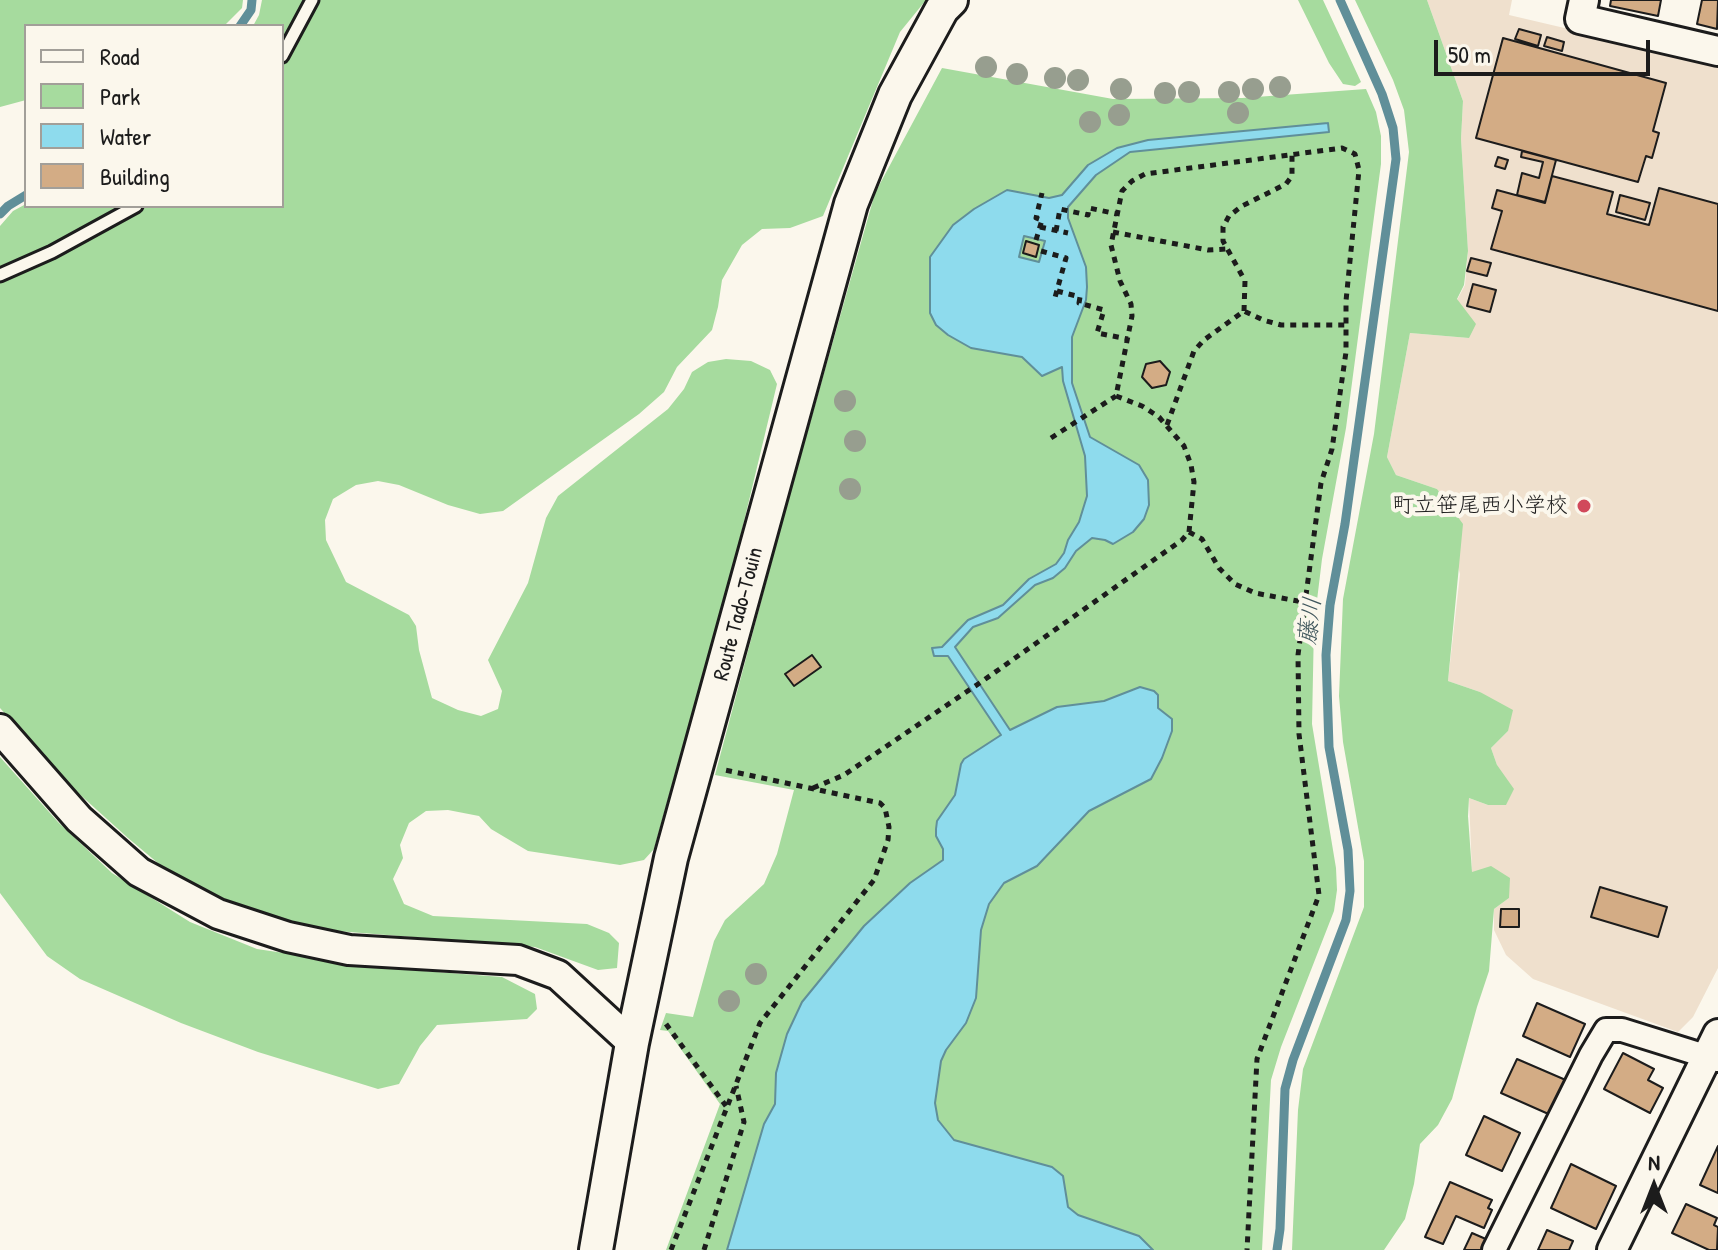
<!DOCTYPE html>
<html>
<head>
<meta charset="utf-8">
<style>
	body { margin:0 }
	#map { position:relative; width:1718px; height:1250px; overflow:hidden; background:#fbf7ec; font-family:"Patrick Hand",sans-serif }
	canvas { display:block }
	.legend { position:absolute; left:24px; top:24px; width:260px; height:184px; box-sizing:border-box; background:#fbf7ec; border:2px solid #a29f99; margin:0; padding:10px 14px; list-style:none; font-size:24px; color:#1c1c1c }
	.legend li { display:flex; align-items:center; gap:16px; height:40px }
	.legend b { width:40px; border:2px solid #a29f99 }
	.north { position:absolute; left:1614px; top:1146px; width:80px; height:80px; -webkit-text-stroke:6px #fbf7ec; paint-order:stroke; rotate:0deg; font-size:22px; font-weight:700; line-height:32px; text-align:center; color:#1c1c1c }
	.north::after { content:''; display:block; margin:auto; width:28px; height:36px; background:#1c1c1c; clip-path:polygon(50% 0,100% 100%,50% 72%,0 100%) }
	.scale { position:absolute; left:1434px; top:40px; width:216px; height:36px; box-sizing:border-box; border:4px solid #1c1c1c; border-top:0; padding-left:10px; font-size:24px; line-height:28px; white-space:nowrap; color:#1c1c1c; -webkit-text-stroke:6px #fbf7ec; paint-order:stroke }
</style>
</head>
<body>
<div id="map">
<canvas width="1718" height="1250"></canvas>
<ul class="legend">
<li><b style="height:10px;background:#fbf7ec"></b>Road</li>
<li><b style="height:22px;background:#a6db9e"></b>Park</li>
<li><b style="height:22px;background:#8edbed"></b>Water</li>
<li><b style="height:22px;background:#d3ac85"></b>Building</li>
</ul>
<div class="north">N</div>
<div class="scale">50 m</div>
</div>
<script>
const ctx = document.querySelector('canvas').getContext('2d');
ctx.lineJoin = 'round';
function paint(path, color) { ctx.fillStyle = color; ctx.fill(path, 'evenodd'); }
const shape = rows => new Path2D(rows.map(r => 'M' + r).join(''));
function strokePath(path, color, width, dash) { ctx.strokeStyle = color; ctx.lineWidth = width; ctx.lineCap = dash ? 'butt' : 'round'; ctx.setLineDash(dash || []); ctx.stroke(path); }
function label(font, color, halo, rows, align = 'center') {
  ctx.font = font + ' "Patrick Hand","Klee One",sans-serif'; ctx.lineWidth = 8; ctx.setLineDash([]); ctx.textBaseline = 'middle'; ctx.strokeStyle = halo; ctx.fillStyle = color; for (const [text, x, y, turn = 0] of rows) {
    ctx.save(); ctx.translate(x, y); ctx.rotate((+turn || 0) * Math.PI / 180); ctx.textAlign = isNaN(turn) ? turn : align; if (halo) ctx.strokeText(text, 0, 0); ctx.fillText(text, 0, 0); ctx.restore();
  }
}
paint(shape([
	[1427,0,1512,0,1509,15,1718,64,1718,968,1693,1017,1678,1032,1533,979,1506,955,1494,930,1494,909,1509,898,1472,873,1469,798,1488,805,1497,765,1491,748,1508,731,1480,692,1448,681,1460,574,1437,489,1396,475,1387,457,1410,333,1469,338,1457,300,1465,285,1468,251,1461,139,1463,101]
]), '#efe0cd');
paint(shape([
	[0,0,243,0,242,8,224,26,26,26,26,100,0,107],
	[262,0,926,0,900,32,823,216,790,228,762,229,742,245,722,280,718,307,712,330,677,367,664,392,639,414,503,511,480,514,448,505,399,485,378,481,356,485,333,499,325,520,326,540,346,582,409,615,416,626,419,650,432,698,458,710,481,716,498,709,502,691,488,660,528,583,546,518,558,496,668,409,684,389,692,372,708,362,726,359,751,361,770,370,777,384,734,563,654,849,644,860,620,865,528,851,491,829,479,816,448,810,426,811,409,823,400,845,403,858,393,879,404,904,433,916,587,924,609,933,619,943,617,968,598,970,535,947,325,930,270,917,210,894,165,869,128,838,66,782,0,708,0,226,13,211,26,204,282,206,282,26,253,26,259,15],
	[1298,0,1323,0,1361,82,1355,86,1343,84,1329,63],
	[1355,0,1427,0,1463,101,1461,139,1468,251,1464,285,1457,299,1476,324,1469,338,1410,333,1387,457,1396,475,1437,489,1463,524,1448,681,1480,692,1513,710,1508,731,1491,748,1497,765,1514,789,1506,805,1488,805,1469,798,1468,816,1472,872,1491,866,1510,878,1509,898,1494,909,1489,971,1477,1007,1452,1099,1438,1125,1420,1144,1414,1184,1405,1219,1384,1250,1292,1250,1298,1110,1303,1069,1364,907,1364,861,1343,742,1339,696,1343,599,1374,434,1409,152,1404,110,1393,80],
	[942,68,1113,99,1242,98,1366,89,1376,112,1381,136,1381,164,1346,428,1322,559,1314,625,1312,724,1336,868,1337,890,1334,911,1281,1047,1271,1080,1262,1250,666,1250,720,1104,668,1031,660,1030,666,1013,693,1017,714,941,725,920,764,884,777,854,794,790,715,775,787,504,875,193],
	[0,757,58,822,112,873,190,922,257,949,384,968,502,977,535,994,537,1009,527,1019,437,1025,420,1046,399,1084,378,1089,258,1052,181,1023,80,979,47,956,0,893]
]), '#a6db9e');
const water = shape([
	[1328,123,1329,132,1130,152,1096,175,1068,207,1068,218,1086,267,1087,287,1086,300,1072,337,1072,383,1090,437,1139,465,1148,480,1149,505,1144,519,1133,532,1113,544,1105,540,1092,538,1076,551,1065,568,1053,578,1035,585,998,618,973,627,955,647,1010,730,1057,707,1104,701,1140,687,1154,691,1158,695,1158,708,1172,719,1172,731,1162,758,1151,779,1089,811,1037,866,1004,883,989,904,981,930,976,998,966,1023,946,1050,941,1061,935,1103,938,1120,954,1140,1052,1167,1063,1176,1068,1207,1078,1215,1139,1236,1153,1250,727,1250,764,1124,775,1104,776,1073,787,1034,802,1002,864,926,910,883,943,860,943,849,936,836,936,829,937,821,955,795,961,764,964,759,1001,735,948,656,934,656,932,648,942,647,968,620,1003,605,1029,579,1056,564,1064,553,1068,540,1079,522,1087,496,1085,456,1063,381,1062,367,1042,376,1022,357,971,348,948,335,936,325,930,313,930,257,953,225,974,209,1007,190,1049,198,1062,195,1088,165,1117,148,1148,140,1328,123],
	[1024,236,1045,241,1039,262,1019,257,1024,236]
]);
paint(water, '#8edbed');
strokePath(water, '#608f99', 2);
strokePath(shape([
	[240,26,251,10,252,0],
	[0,214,8,206,26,195],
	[1277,1250,1280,1229,1285,1089,1293,1060,1346,920,1350,891,1348,850,1329,747,1326,655,1330,605,1345,524,1396,159,1393,128,1382,94,1340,0]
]), '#608f99', 9);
const building = shape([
	[1611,0,1661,0,1658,16,1610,6,1611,0],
	[1702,0,1718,0,1717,29,1697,24,1702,0],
	[1519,29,1541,35,1538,46,1515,39,1519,29],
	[1547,37,1564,42,1562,51,1544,46,1547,37],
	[1503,38,1666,83,1653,131,1659,133,1652,158,1646,156,1638,182,1476,138,1503,38],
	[1522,151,1556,160,1545,202,1517,195,1522,173,1539,178,1543,162,1521,157,1522,151],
	[1498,157,1508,160,1505,169,1495,166,1498,157],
	[1552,176,1613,192,1607,214,1649,225,1659,188,1718,204,1718,311,1491,249,1502,211,1492,208,1497,190,1545,203,1552,176],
	[1620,195,1650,203,1645,220,1616,212,1620,195],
	[1026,241,1039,245,1036,257,1023,253,1026,241],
	[1471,258,1491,263,1487,276,1467,271,1471,258],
	[1473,284,1496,290,1490,312,1467,306,1473,284],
	[1160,361,1170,372,1166,385,1152,388,1142,377,1146,364,1160,361],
	[812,655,821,667,794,686,785,674,812,655],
	[1600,887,1667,907,1658,937,1591,917,1600,887],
	[1501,909,1519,909,1519,927,1500,927,1501,909],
	[1537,1003,1585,1024,1570,1057,1523,1036,1537,1003],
	[1623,1053,1654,1069,1648,1080,1663,1088,1650,1113,1604,1089,1623,1053],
	[1517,1059,1568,1081,1553,1116,1501,1093,1517,1059],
	[1484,1116,1520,1133,1502,1171,1466,1155,1484,1116],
	[1718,1146,1718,1193,1700,1185,1718,1146],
	[1571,1164,1616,1186,1596,1229,1551,1208,1571,1164],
	[1450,1182,1492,1200,1488,1208,1492,1210,1484,1228,1456,1216,1443,1244,1425,1237,1450,1182],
	[1686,1204,1717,1218,1714,1225,1718,1227,1717,1250,1709,1250,1672,1233,1686,1204],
	[1547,1230,1573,1241,1569,1250,1538,1250,1547,1230],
	[1472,1233,1495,1243,1491,1250,1464,1250,1472,1233]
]);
paint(building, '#d3ac85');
strokePath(building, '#1c1c1c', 2);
const service = shape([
	[282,56,312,0],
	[0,275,52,252,136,206]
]);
const minor = shape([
	[1494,1250,1591,1055,1606,1030,1622,1030,1718,1060]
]);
const tertiary = shape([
	[1584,0,1580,19,1718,51],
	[0,729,79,819,139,872,218,914,288,937,349,950,518,960,558,975,632,1043],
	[1612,1250,1718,1034]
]);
const secondary = shape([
	[596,1250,632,1043,671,858,851,204,895,95,942,9,951,0]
]);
strokePath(service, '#1c1c1c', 17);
strokePath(minor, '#1c1c1c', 28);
strokePath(tertiary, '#1c1c1c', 34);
strokePath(secondary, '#1c1c1c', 38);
strokePath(shape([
	[1040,227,1068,233],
	[1056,231,1060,209,1088,215,1089,208,1117,214],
	[1113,232,1208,250,1227,249],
	[1036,240,1042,220,1036,218,1042,193],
	[1041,251,1066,258,1054,301],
	[1057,291,1080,297,1079,303,1104,310,1097,333,1128,339],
	[1244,311,1245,281,1223,241,1223,227,1229,216,1242,206,1286,184,1292,176,1292,155],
	[1167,425,1194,351,1204,340,1244,311,1263,320,1281,325,1347,325],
	[1051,438,1116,396],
	[1189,532,1202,539,1219,568,1235,584,1255,593,1303,602],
	[813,788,844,775,984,680,1182,540,1189,532,1194,482,1191,465,1184,446,1159,417,1142,406,1116,396,1132,316,1131,304,1120,281,1111,245,1122,191,1132,181,1145,174,1342,148,1355,154,1359,170,1346,301,1346,352,1332,449,1321,483,1298,655,1299,734,1319,895,1257,1059,1247,1250],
	[666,1024,726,1106],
	[671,1250,760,1023,874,880,888,840,889,827,885,808,880,803,725,770],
	[704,1250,744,1122,736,1086]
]), '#1c1c1c', 5, [6, 6]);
strokePath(service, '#fbf7ec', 11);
strokePath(minor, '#fbf7ec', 22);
strokePath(tertiary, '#fbf7ec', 28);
strokePath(secondary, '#fbf7ec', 32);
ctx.fillStyle = '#979e8f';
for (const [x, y] of [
	[986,67],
	[1017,74],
	[1055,78],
	[1078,80],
	[1280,87],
	[1121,89],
	[1253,89],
	[1189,92],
	[1229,92],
	[1165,93],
	[1238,113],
	[1119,115],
	[1090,122],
	[845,401],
	[855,441],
	[850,489],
	[756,974],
	[729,1001]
]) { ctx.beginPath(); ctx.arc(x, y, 11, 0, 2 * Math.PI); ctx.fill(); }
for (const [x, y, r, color] of [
	[1584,506,8,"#d1495b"]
]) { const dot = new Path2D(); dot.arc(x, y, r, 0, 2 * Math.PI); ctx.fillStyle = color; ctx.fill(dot); strokePath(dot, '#fbf7ec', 3); }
label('22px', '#1c1c1c', '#fbf7ec', [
	["町立笹尾西小学校",1568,506]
], 'right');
label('22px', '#1c1c1c', '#fbf7ec', [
	["Route Tado-Touin",739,614,-75]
]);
label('italic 24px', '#3e555b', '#fbf7ec', [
	["藤川",1311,621,-83]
]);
</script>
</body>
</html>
